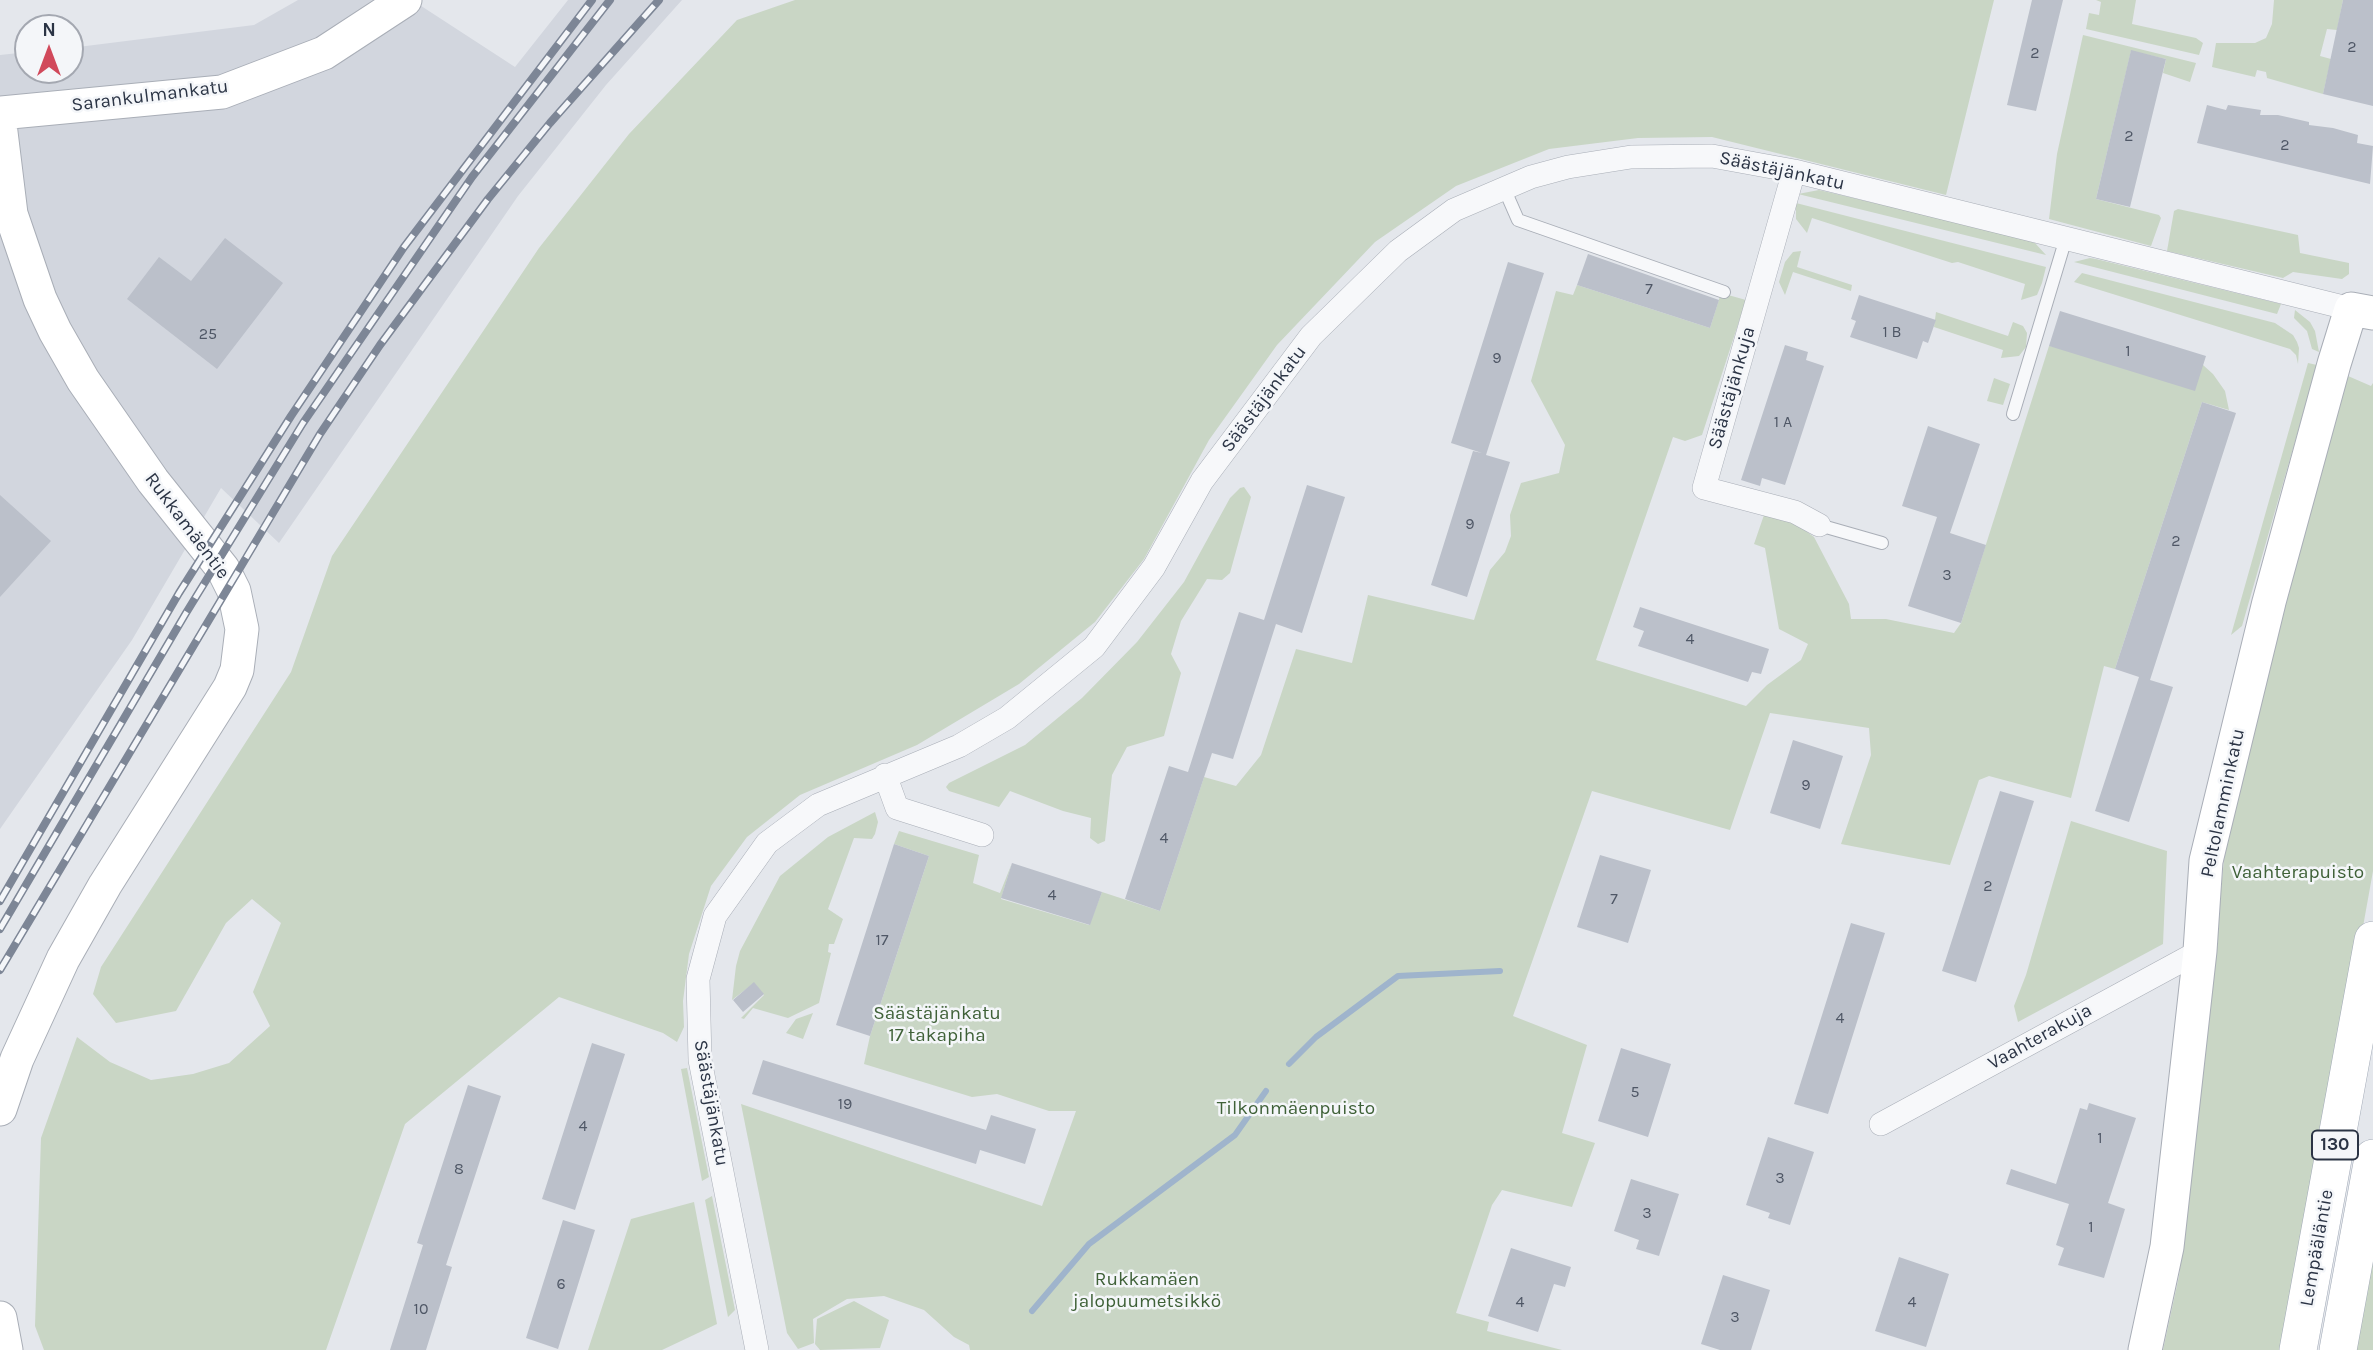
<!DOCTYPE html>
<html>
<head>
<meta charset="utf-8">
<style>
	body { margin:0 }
	#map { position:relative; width:2373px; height:1350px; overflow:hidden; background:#e4e7ec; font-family:Karla,sans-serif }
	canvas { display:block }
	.north { position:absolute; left:14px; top:14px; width:70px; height:70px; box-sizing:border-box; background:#f4f6f9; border:2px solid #a4a8b1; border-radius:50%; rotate:0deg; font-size:19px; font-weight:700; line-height:28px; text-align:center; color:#2b3445 }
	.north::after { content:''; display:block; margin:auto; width:24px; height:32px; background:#d1495b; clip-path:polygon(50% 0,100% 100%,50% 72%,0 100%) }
</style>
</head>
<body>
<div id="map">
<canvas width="2373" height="1350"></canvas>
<div class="north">N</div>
</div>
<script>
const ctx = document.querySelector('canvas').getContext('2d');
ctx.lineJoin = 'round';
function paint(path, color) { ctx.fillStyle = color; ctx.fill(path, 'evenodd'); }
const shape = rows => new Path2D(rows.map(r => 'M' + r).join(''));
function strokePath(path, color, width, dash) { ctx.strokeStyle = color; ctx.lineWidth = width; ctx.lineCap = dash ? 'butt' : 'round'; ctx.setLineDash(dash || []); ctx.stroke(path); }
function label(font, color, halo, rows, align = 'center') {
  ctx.font = font + ' Karla,sans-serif'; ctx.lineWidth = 5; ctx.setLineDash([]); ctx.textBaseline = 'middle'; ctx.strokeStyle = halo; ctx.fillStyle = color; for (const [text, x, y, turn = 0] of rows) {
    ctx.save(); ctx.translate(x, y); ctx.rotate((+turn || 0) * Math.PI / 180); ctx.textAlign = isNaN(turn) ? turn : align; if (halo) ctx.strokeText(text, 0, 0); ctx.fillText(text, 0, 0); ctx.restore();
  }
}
paint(shape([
	[298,0,412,0,515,67,568,0,682,0,606,85,518,196,279,543,221,488,132,640,0,829,0,55,28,52,28,70,70,70,70,48,254,25]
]), '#d2d6de');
paint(shape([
	[795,0,1994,0,1946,195,1712,137,1638,138,1549,149,1456,186,1375,242,1277,345,1209,440,1144,559,1095,622,1019,684,917,745,800,795,747,837,711,886,689,954,683,1001,684,1027,677,1042,663,1033,559,997,405,1124,326,1350,44,1350,35,1326,41,1138,77,1037,110,1062,151,1080,193,1074,229,1063,270,1026,253,992,281,923,252,899,226,923,176,1011,116,1023,93,994,101,967,291,672,332,556,539,248,629,134,737,20],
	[2096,0,2136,0,2132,24,2196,38,2203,43,2199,55,2086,29,2089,13,2099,15,2101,2],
	[2274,0,2343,0,2337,30,2327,29,2320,56,2331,59,2323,94,2267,78,2266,72,2257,70,2255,77,2212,67,2216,43,2255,43,2266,38,2272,24],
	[2083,35,2196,63,2190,82,2163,73,2166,59,2131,51,2096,199,2159,215,2161,218,2151,246,2049,219,2057,154],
	[1819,190,2012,235,2035,243,2046,255,1798,194],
	[1796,203,2046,267,2042,283,2037,295,2021,300,2025,284,1958,262,1952,263,1812,218,1807,233,1796,219],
	[2178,209,2298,235,2300,253,2349,263,2349,274,2342,279,2293,272,2283,278,2167,251,2174,211],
	[1801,251,1797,267,1852,285,1851,291,1793,272,1785,295,1779,282,1785,262,1793,252],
	[2090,258,2096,259,2281,304,2277,314,2074,262],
	[2082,273,2275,323,2293,335,2297,342,2299,348,2298,364,2296,355,2290,349,2074,282],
	[1577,285,1710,328,1721,293,1746,300,1702,435,1685,441,1673,437,1596,660,1746,706,1767,685,1801,660,1808,644,1779,629,1765,548,1754,544,1764,515,1791,520,1814,537,1849,604,1851,619,1886,619,1954,633,1961,623,2049,346,2203,365,2213,374,2225,391,2229,410,2202,402,2115,669,2104,666,2071,798,1989,776,1979,780,1950,865,1841,844,1871,755,1869,728,1770,713,1730,830,1592,791,1513,1016,1587,1045,1562,1133,1595,1143,1572,1207,1502,1190,1492,1205,1456,1313,1489,1322,1487,1331,1562,1350,970,1350,969,1345,954,1337,924,1310,884,1296,847,1299,813,1319,814,1343,798,1349,787,1333,741,1104,1042,1206,1076,1111,1049,1111,997,1094,972,1097,864,1064,870,1036,929,856,894,844,899,831,979,855,973,883,1000,893,1012,863,1001,899,1089,925,1102,892,1160,911,1204,777,1236,786,1261,755,1296,649,1352,663,1368,595,1474,620,1490,570,1505,552,1511,536,1510,515,1521,483,1559,473,1565,445,1531,381,1556,291,1573,295],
	[2295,310,2310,322,2315,331,2319,352,2312,349,2307,331,2294,318],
	[1936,312,2008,336,2013,322,2023,326,2027,333,2026,347,2019,356,2001,358,2003,350,1934,327],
	[2308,363,2317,365,2242,626,2231,635],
	[2348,376,2371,386,2373,383,2373,871,2287,1350,2163,1350,2179,1276,2189,1199,2224,860,2261,675],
	[1994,378,2010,384,2003,405,1987,401],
	[1244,487,1251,497,1230,573,1222,580,1207,579,1181,621,1171,654,1181,673,1164,736,1127,747,1112,775,1105,841,1098,844,1090,838,1091,818,1063,811,1010,791,999,807,949,791,946,787,949,783,1025,745,1082,698,1137,642,1184,582,1230,498,1240,488],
	[875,812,878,822,875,834,872,839,854,838,828,909,843,919,834,944,829,944,828,952,831,953,819,1003,788,1018,753,1008,744,1019,741,1018,764,995,754,983,732,1000,736,966,740,951,780,876,828,837],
	[2071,821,2167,851,2163,944,2018,1022,2014,1006,2026,975],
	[813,1013,803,1039,786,1033,796,1019],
	[687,1068,709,1177,702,1181,681,1069],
	[712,1196,735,1310,728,1317,705,1200],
	[694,1202,717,1324,662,1350,588,1350,631,1219],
	[2373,1217,2373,1350,2347,1350],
	[854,1301,889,1320,880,1348,820,1350,815,1344,817,1319]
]), '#c9d6c5');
strokePath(shape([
	[1289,1064,1316,1037,1398,976,1500,971],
	[1032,1311,1089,1244,1235,1135,1266,1091]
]), '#9fb4cc', 6);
paint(shape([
	[2032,0,2063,0,2036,111,2007,105],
	[2343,0,2373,0,2373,106,2323,94],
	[2131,50,2166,59,2130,207,2096,199],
	[2207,105,2226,110,2228,105,2261,110,2260,115,2278,115,2309,122,2309,125,2333,128,2358,135,2357,143,2373,146,2370,184,2197,143],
	[225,238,283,283,217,369,127,299,159,257,191,281],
	[1588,254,1719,300,1710,328,1577,285],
	[1508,262,1544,273,1486,455,1510,462,1467,597,1431,585,1473,451,1482,453,1451,443],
	[1859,295,1936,320,1928,343,1923,341,1917,359,1850,337,1856,321,1851,319],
	[2060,311,2206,356,2195,391,2049,346],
	[1785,345,1808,352,1806,360,1824,366,1785,485,1762,478,1760,486,1741,480],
	[2202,402,2236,413,2150,680,2173,687,2129,822,2095,811,2139,677,2115,669],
	[1928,426,1980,444,1950,533,1986,545,1961,623,1908,606,1937,517,1902,506],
	[1307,485,1345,497,1302,633,1276,624,1233,759,1212,753,1160,911,1125,899,1169,766,1188,772,1239,612,1264,620],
	[0,495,51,541,0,597],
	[1640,607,1769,649,1761,674,1752,672,1748,682,1638,646,1644,631,1633,627],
	[1793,740,1843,756,1820,829,1770,813],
	[2000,791,2034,801,1976,982,1942,971],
	[894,844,929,856,870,1036,836,1025],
	[1600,855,1651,870,1628,943,1577,927],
	[1012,863,1102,892,1090,925,1001,898],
	[1851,923,1885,933,1828,1114,1794,1104],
	[754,982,764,994,743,1012,733,1000],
	[592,1043,625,1054,575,1210,542,1199],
	[1621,1048,1671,1064,1648,1137,1598,1121],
	[763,1060,986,1130,991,1115,1036,1129,1025,1164,980,1150,976,1164,752,1094],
	[468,1085,501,1096,446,1265,452,1267,426,1350,390,1350,423,1245,417,1243],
	[2089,1103,2136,1118,2108,1203,2125,1209,2104,1278,2058,1265,2064,1248,2056,1245,2069,1204,2006,1184,2011,1169,2056,1184,2080,1108,2087,1110],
	[1768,1137,1814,1152,1790,1225,1768,1218,1770,1213,1746,1205],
	[1631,1179,1679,1194,1659,1256,1636,1249,1639,1240,1614,1231],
	[563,1220,595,1230,558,1349,526,1338],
	[1511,1248,1571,1267,1565,1287,1554,1284,1538,1332,1488,1316],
	[1899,1257,1949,1274,1926,1347,1875,1331],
	[1723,1275,1770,1290,1751,1350,1720,1350,1701,1344]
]), '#bbc0ca');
const lane = shape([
	[1504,188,1518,220,1724,292],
	[2013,414,2066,238],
	[1819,525,1882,543]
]);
const street = shape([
	[1794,171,1704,488,1795,512,1819,525],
	[885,775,897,808,982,835],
	[1881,1124,2200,951],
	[757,1350,700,1060,698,979,715,916,767,843,818,805,959,746,1007,718,1094,647,1154,567,1202,481,1311,336,1398,251,1454,210,1531,177,1568,167,1631,157,1712,156,1794,171,2351,309]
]);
const secondary = shape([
	[0,113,222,92,324,53,405,0],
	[0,124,11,214,40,299,55,331,83,380,153,481,223,569,234,591,242,629,237,670,230,687,105,885,63,959,17,1059,0,1109],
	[0,1318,6,1350],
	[2145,1350,2167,1247,2200,951,2206,861,2269,602,2334,364,2351,309,2373,313]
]);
const primary = shape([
	[2298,1350,2373,940],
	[2338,1350,2373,1158]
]);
strokePath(lane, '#a9aeb7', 14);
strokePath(street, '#a9aeb7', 24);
strokePath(secondary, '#a9aeb7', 35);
strokePath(primary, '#a3abb8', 38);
strokePath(lane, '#f7f8fa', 12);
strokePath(street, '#f7f8fa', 23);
strokePath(secondary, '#fff', 33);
strokePath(primary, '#fff', 37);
const rail = shape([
	[0,901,179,593,291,416,404,247,592,0],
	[0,929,186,613,303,423,472,177,610,0],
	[0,970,320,434,380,345,488,199,550,123,659,0]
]);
strokePath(rail, '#7d8696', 8);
strokePath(rail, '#f4f6f9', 5, [16]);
label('16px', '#4f5766', null, [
	["2",2352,47],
	["2",2035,53],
	["2",2129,136],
	["2",2285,145],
	["7",1649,289],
	["1 B",1892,332],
	["25",208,334],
	["1",2128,351],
	["9",1497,358],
	["1 A",1783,422],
	["9",1470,524],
	["2",2176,541],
	["3",1947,575],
	["4",1690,639],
	["9",1806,785],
	["4",1164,838],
	["2",1988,886],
	["4",1052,895],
	["7",1614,899],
	["17",882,940],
	["4",1840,1018],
	["5",1635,1092],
	["19",845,1104],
	["4",583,1126],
	["1",2100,1138],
	["8",459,1169],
	["3",1780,1178],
	["3",1647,1213],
	["1",2091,1227],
	["6",561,1284],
	["4",1520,1302],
	["4",1912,1302],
	["10",421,1309],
	["3",1735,1317]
]);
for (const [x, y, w] of [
	[2335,1145,46]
]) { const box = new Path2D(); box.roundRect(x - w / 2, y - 14.5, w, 29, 5); ctx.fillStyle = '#f4f6f9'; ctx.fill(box); strokePath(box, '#2b3445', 2); }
label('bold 18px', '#2b3445', null, [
	["130",2335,1145]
]);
label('19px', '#2b3445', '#f4f6f9', [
	["Sarankulmankatu",150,96,-7],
	["Säästäjänkatu",1782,171,12],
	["Säästäjänkuja",1732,388,-74],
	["Säästäjänkatu",1264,399,-53],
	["Rukkamäentie",187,526,53],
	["Peltolamminkatu",2223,803,-78],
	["Vaahterakuja",2040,1037,-29],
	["Säästäjänkatu",711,1103,80],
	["Lempääläntie",2317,1248,-80]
]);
label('19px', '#3f6138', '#f4f6f9', [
	["Vaahterapuisto",2298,873],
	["Säästäjänkatu",937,1014],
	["17 takapiha",937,1036],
	["Tilkonmäenpuisto",1296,1109],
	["Rukkamäen",1147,1280],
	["jalopuumetsikkö",1147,1302]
]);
</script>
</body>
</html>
